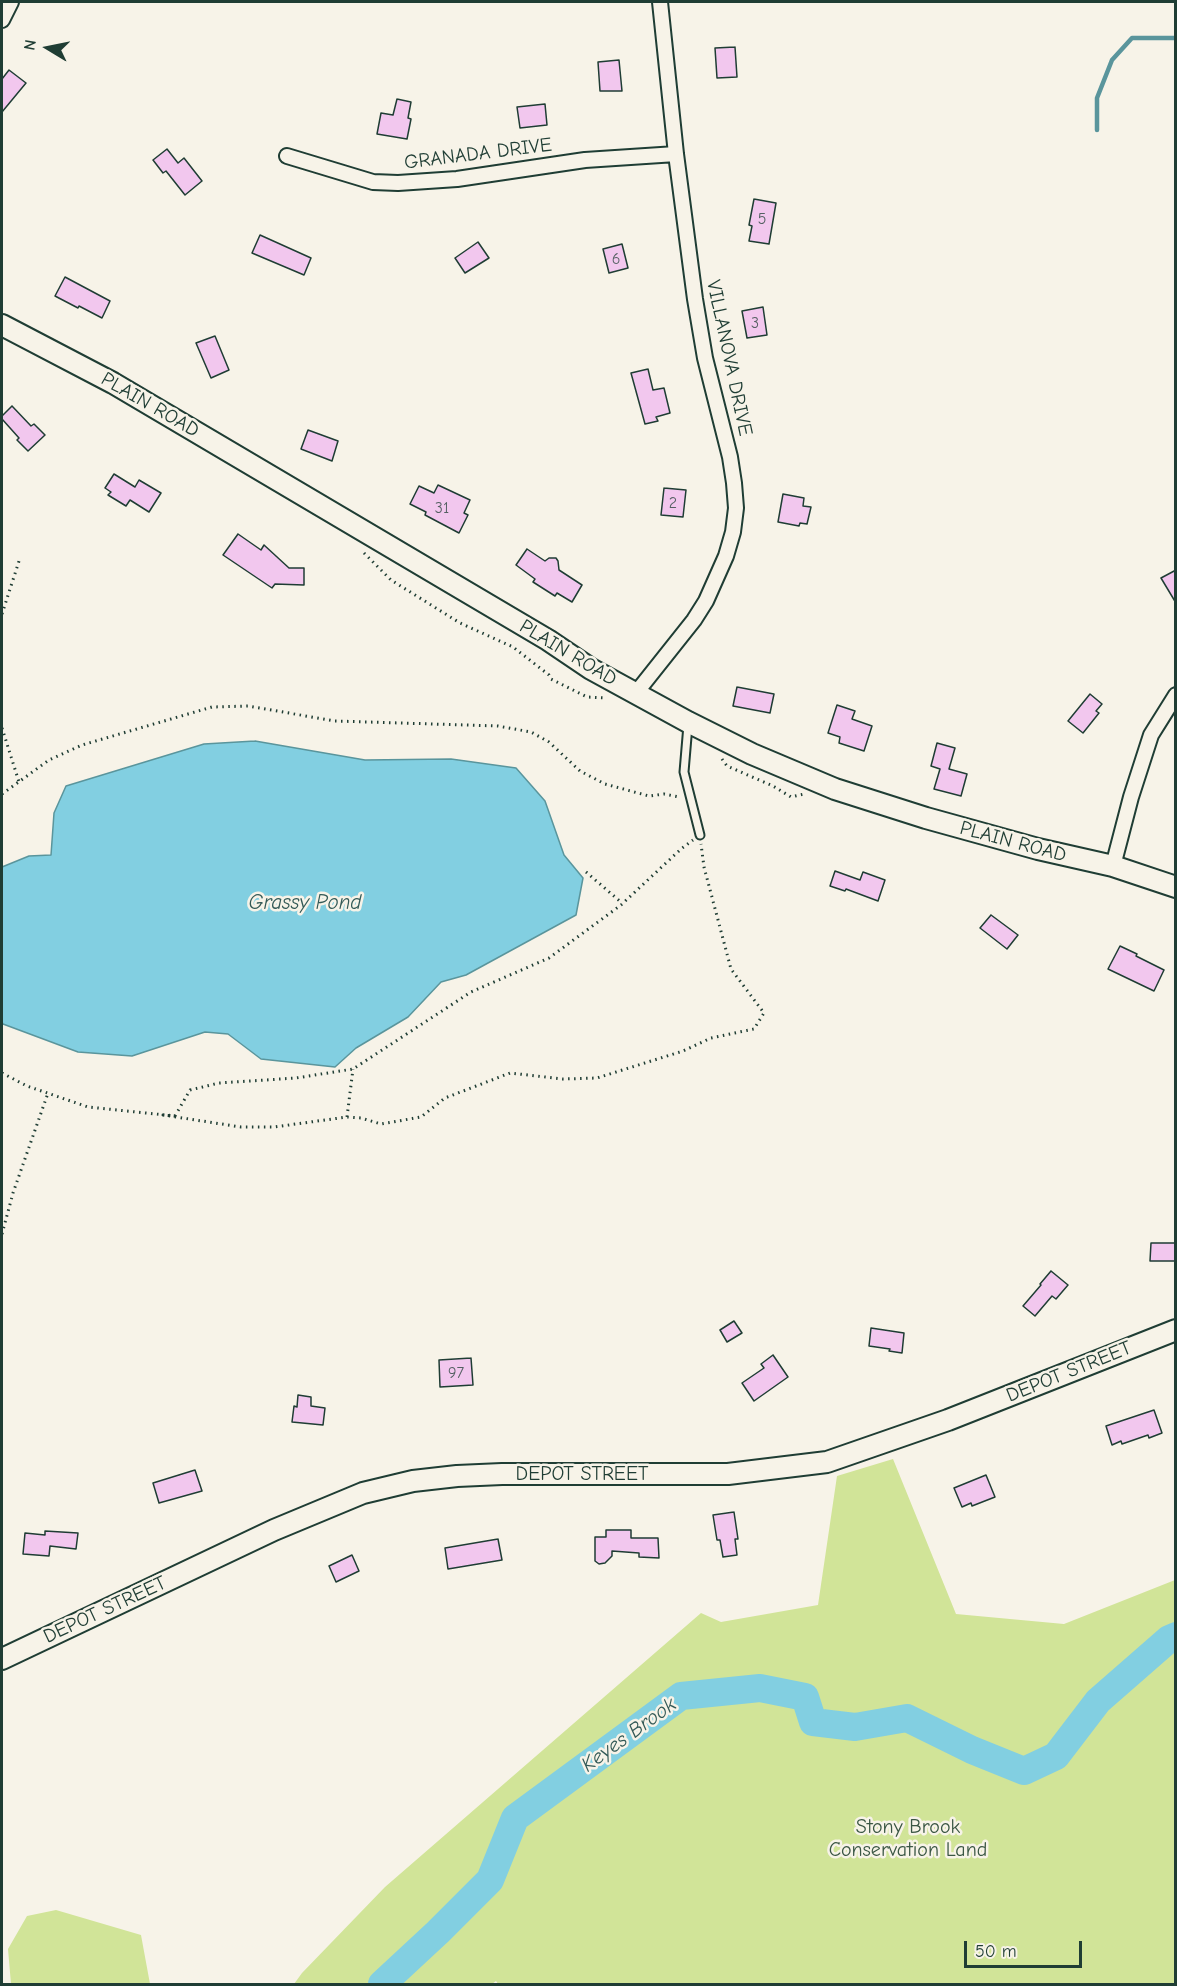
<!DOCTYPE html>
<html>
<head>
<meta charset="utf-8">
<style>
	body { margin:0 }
	#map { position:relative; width:1177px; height:1986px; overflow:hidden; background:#f7f3e8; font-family:"Comic Neue",sans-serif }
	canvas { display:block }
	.frame { position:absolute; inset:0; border:3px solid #1f3d34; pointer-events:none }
	.north { position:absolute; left:18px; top:18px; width:60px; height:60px; -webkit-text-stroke:4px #f7f3e8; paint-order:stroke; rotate:280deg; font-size:16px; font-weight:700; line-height:24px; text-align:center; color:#1f3d34 }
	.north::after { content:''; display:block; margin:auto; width:21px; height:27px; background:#1f3d34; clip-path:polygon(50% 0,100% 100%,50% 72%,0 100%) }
	.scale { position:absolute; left:964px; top:1941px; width:118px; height:27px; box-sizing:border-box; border:3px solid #1f3d34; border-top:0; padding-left:8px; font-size:18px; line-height:21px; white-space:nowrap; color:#1f3d34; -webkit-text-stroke:4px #f7f3e8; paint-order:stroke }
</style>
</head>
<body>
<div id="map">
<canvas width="1177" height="1986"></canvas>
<div class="frame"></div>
<div class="north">N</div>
<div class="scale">50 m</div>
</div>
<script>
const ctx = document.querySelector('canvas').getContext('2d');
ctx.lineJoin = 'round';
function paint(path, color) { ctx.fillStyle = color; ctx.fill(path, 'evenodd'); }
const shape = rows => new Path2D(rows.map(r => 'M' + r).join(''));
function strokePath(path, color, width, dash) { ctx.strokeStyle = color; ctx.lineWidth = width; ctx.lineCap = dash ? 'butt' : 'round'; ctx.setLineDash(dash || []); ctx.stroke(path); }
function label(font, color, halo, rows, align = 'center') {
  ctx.font = font + ' "Comic Neue",sans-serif'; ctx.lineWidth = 5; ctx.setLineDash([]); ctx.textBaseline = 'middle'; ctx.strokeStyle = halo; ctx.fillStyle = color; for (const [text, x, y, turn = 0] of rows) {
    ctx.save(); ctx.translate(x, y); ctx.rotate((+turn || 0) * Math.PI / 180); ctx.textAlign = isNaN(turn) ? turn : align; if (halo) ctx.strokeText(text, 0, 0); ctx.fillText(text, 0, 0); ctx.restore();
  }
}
paint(shape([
	[893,1459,956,1614,1064,1624,1175,1580,1175,1984,498,1984,496,1981,492,1984,294,1984,302,1973,385,1887,701,1613,721,1622,818,1605,837,1476],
	[56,1910,141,1935,150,1984,11,1984,8,1949,27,1916]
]), '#d1e498');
const water = shape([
	[255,741,365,760,451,759,516,768,545,801,564,855,583,878,576,915,466,975,441,982,408,1017,356,1048,335,1067,261,1059,228,1034,205,1032,132,1056,78,1052,3,1024,2,1022,2,867,29,856,51,855,54,813,66,786,204,744,255,741]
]);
paint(water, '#82cfe1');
strokePath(water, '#5a959c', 1.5);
strokePath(shape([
	[1097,130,1097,98,1112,60,1132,38,1176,38]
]), '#5a959c', 4.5);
strokePath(shape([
	[382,1984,438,1932,490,1880,515,1818,681,1696,760,1688,805,1697,813,1722,855,1727,907,1718,972,1750,1024,1771,1056,1756,1098,1701,1169,1639,1176,1636]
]), '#82cfe1', 28);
const building = shape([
	[735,47,737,77,717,78,715,48,735,47],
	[619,60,622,91,600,91,598,62,619,60],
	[9,70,26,83,2,112,2,79,9,70],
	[397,99,411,102,408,118,411,119,407,139,377,134,381,113,393,115,397,99],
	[545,104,547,125,520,128,517,107,545,104],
	[167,149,178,163,184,158,202,181,185,195,166,171,163,173,153,160,167,149],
	[754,199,776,203,769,244,749,241,752,226,749,225,754,199],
	[260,235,311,258,304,275,252,253,260,235],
	[478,242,489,258,465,273,455,258,478,242],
	[622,244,628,268,609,273,603,249,622,244],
	[65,277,110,301,102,318,79,306,78,308,55,296,65,277],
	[763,307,767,335,747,338,742,311,763,307],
	[215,336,229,370,211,378,196,343,215,336],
	[648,369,653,390,664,388,670,413,656,417,658,421,645,424,631,373,648,369],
	[12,406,31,426,34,424,45,435,28,451,17,440,19,438,2,419,2,416,12,406],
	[308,430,338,441,332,461,301,449,308,430],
	[114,474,135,487,139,480,161,493,149,512,130,500,126,506,108,495,111,492,105,488,114,474],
	[438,485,470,500,464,513,468,515,459,533,425,515,426,512,410,504,419,486,434,493,438,485],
	[664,488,686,490,683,517,661,515,664,488],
	[783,494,804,498,803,506,811,507,807,524,800,523,799,526,778,522,783,494],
	[238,534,261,550,264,545,289,568,304,568,304,585,275,584,272,588,223,555,238,534],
	[527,549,545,561,549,558,556,558,558,561,559,570,582,585,572,602,557,593,555,596,533,582,535,579,516,565,527,549],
	[1176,570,1176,603,1161,578,1176,570],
	[737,687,774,694,770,713,733,706,737,687],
	[1090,694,1102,704,1096,711,1099,713,1083,733,1068,721,1090,694],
	[837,705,855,711,852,719,872,726,864,751,839,743,840,737,828,733,837,705],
	[937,743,955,748,949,769,967,774,961,796,934,789,940,769,931,766,937,743],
	[835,871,860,880,863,872,885,880,878,901,846,889,845,891,830,886,835,871],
	[991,915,1018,935,1007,949,980,928,991,915],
	[1120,946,1137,954,1136,956,1164,970,1154,991,1108,969,1120,946],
	[1151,1243,1176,1243,1176,1261,1150,1261,1151,1243],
	[1051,1271,1068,1285,1056,1299,1052,1296,1035,1316,1023,1306,1041,1285,1040,1284,1051,1271],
	[734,1321,742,1333,727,1342,720,1330,734,1321],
	[871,1328,904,1333,902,1353,889,1351,890,1349,869,1346,871,1328],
	[773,1355,788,1377,754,1401,742,1383,764,1368,761,1364,773,1355],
	[471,1358,473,1385,440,1387,439,1360,471,1358],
	[298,1395,311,1397,311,1406,325,1408,323,1425,292,1422,294,1406,297,1407,298,1395],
	[1154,1410,1162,1433,1149,1438,1148,1435,1122,1444,1121,1441,1112,1445,1106,1426,1154,1410],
	[195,1470,202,1491,159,1503,153,1483,195,1470],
	[986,1475,995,1497,972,1506,971,1503,962,1507,954,1488,986,1475],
	[734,1512,738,1539,735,1539,737,1555,723,1557,720,1540,717,1540,713,1515,734,1512],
	[606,1530,631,1530,631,1538,658,1538,659,1558,639,1557,639,1553,612,1551,612,1556,605,1563,599,1564,595,1561,595,1537,606,1537,606,1530],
	[45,1531,78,1533,76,1549,50,1546,49,1556,23,1554,25,1533,45,1535,45,1531],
	[498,1539,502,1560,448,1569,445,1548,498,1539],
	[352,1555,359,1571,336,1582,329,1566,352,1555]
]);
paint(building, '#f2c7ee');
strokePath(building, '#1f3d34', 1.5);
const service = shape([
	[688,725,684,772,700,835]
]);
const minor = shape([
	[2,20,11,2],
	[287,156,373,182,398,183,457,179,585,160,676,154],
	[636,693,694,620,706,601,726,556,733,532,736,508,734,483,730,457,705,358,695,299,676,154,660,2],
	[1113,866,1131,797,1151,735,1176,695]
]);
const secondary = shape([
	[2,325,113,383,548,640,591,669,688,722,752,754,835,789,926,818,1038,849,1113,866,1176,887],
	[2,1659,274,1530,363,1493,413,1481,457,1476,502,1474,728,1474,827,1462,948,1420,1176,1330]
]);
strokePath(service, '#1f3d34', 11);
strokePath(minor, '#1f3d34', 18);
strokePath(secondary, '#1f3d34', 24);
strokePath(shape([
	[364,553,391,580,460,623,513,647,549,675,551,679,587,697,606,698],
	[2,614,20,558],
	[2,728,19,782],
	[722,759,727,766,773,786,791,797,804,794],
	[2,794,49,760,82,745,212,707,248,706,335,721,498,726,531,732,549,742,580,771,605,784,649,796,664,794,679,797],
	[586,872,622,903],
	[2,1073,27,1086,88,1107,175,1116,163,1115,241,1127,274,1127,347,1117,361,1118,381,1124,421,1117,445,1098,510,1073,563,1079,597,1078,683,1051,711,1038,754,1029,764,1013,731,969,704,867,701,844],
	[175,1116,190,1090,219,1083,296,1078,353,1069,471,992,549,958,621,905,681,849,693,840],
	[347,1117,353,1069],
	[2,1234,13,1193,48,1093]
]), '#1f3d34', 3, [1.5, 4.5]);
strokePath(service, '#f7f3e8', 7);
strokePath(minor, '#f7f3e8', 14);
strokePath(secondary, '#f7f3e8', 20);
label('16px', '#546062', null, [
	["5",762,219],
	["6",616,259],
	["3",755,323],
	["2",673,503],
	["31",442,508],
	["97",456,1373]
]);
label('20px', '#1f3d34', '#f7f3e8', [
	["GRANADA DRIVE",478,154,-7],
	["VILLANOVA DRIVE",729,358,78],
	["PLAIN ROAD",150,405,30],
	["PLAIN ROAD",568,653,31],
	["PLAIN ROAD",1013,842,15],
	["DEPOT STREET",1069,1372,-22],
	["DEPOT STREET",582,1474],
	["DEPOT STREET",105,1610,-25]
]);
label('20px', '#3a5643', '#f7f3e8', [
	["Stony Brook",908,1827],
	["Conservation Land",908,1850]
]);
label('italic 21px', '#335a57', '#f7f3e8', [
	["Grassy Pond",305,903],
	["Keyes Brook",629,1735,-36]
]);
</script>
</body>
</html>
